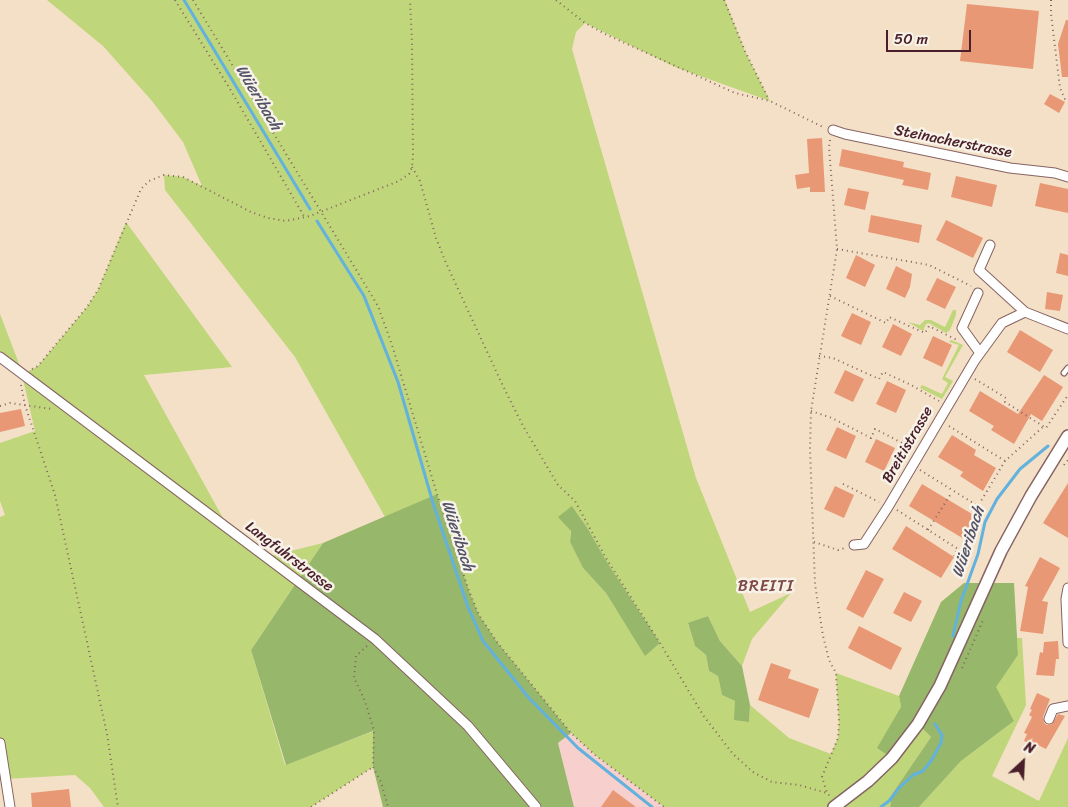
<!DOCTYPE html>
<html>
<head>
<meta charset="utf-8">
<style>
	body { margin:0 }
	#map { position:relative; width:1068px; height:807px; overflow:hidden; background:#f4e0c7; font-family:Sriracha,sans-serif }
	canvas { display:block }
	.north { position:absolute; left:998px; top:737px; width:50px; height:50px; -webkit-text-stroke:4px #f7f3e8; paint-order:stroke; rotate:25deg; font-size:14px; font-weight:700; line-height:20px; text-align:center; color:#4a1f2b }
	.north::after { content:''; display:block; margin:auto; width:18px; height:22px; background:#4a1f2b; clip-path:polygon(50% 0,100% 100%,50% 72%,0 100%) }
	.scale { position:absolute; left:886px; top:30px; width:85px; height:22px; box-sizing:border-box; border:2px solid #4a1f2b; border-top:0; padding-left:6px; font-size:15px; line-height:18px; white-space:nowrap; color:#4a1f2b; -webkit-text-stroke:4px #f7f3e8; paint-order:stroke }
</style>
</head>
<body>
<div id="map">
<canvas width="1068" height="807"></canvas>
<div class="north">N</div>
<div class="scale">50 m</div>
</div>
<script>
const ctx = document.querySelector('canvas').getContext('2d');
ctx.lineJoin = 'round';
function paint(path, color) { ctx.fillStyle = color; ctx.fill(path, 'evenodd'); }
const shape = rows => new Path2D(rows.map(r => 'M' + r).join(''));
function strokePath(path, color, width, dash) { ctx.strokeStyle = color; ctx.lineWidth = width; ctx.lineCap = dash ? 'butt' : 'round'; ctx.setLineDash(dash || []); ctx.stroke(path); }
function label(font, color, halo, rows, align = 'center') {
  ctx.font = font + ' Sriracha,sans-serif'; ctx.lineWidth = 5; ctx.setLineDash([]); ctx.textBaseline = 'middle'; ctx.strokeStyle = halo; ctx.fillStyle = color; for (const [text, x, y, turn = 0] of rows) {
    ctx.save(); ctx.translate(x, y); ctx.rotate((+turn || 0) * Math.PI / 180); ctx.textAlign = isNaN(turn) ? turn : align; if (halo) ctx.strokeText(text, 0, 0); ctx.fillText(text, 0, 0); ctx.restore();
  }
}
paint(shape([
	[571,733,595,755,664,807,574,807,558,743]
]), '#f7d0ce');
paint(shape([
	[47,0,725,0,745,51,770,101,675,67,585,23,576,32,572,49,696,478,750,612,791,593,752,639,742,666,720,641,708,616,688,624,695,646,706,655,709,671,718,676,722,695,735,701,749,722,750,705,789,738,831,754,838,738,839,722,836,673,899,696,901,707,931,737,892,794,890,807,664,807,595,755,571,733,497,642,479,615,469,591,437,494,385,517,295,357,165,190,164,175,183,177,202,186,183,142,152,101,103,46],
	[572,506,588,529,607,562,660,643,645,655,606,593,583,568,570,542],
	[126,222,232,367,144,375,229,529,267,557,323,543,251,650,285,765,374,731,373,767,311,807,104,807,90,788,75,775,5,779,0,743,0,517,5,515,0,501,0,443,35,431,22,375,0,357,0,314,23,374,38,366,87,307,98,290],
	[953,310,956,310,956,315,950,330,946,333,929,323,926,324,923,331,908,322,920,325,925,320,931,320,945,327],
	[951,340,963,345,945,377,953,381,942,399,920,388,922,385,942,394,948,383,942,379,959,345,949,342],
	[1017,638,1022,638,1026,705,992,776,1039,801,1068,738,1068,807,919,807,961,761,1014,721,995,687,1018,655]
]), '#bfd67a');
paint(shape([
	[437,494,469,591,479,615,497,642,571,733,558,743,574,807,383,807,373,767,373,731,286,765,251,650,323,543],
	[572,506,588,529,607,562,660,643,645,656,606,593,583,568,570,542,571,531,558,517],
	[964,583,1014,583,1018,655,996,687,1014,721,961,761,919,807,890,807,892,794,931,737,918,724,892,758,877,748,901,707,899,696,941,602],
	[708,616,720,641,742,666,750,705,749,722,734,720,735,701,722,695,718,676,709,671,706,655,695,646,688,623]
]), '#97b76a');
strokePath(shape([
	[184,0,310,209],
	[317,221,364,296,398,382,433,503,468,607,483,641,529,698,578,748,652,807],
	[953,636,961,601,978,554,985,522,997,499,1020,469,1048,446],
	[881,807,889,801,899,788,913,775,923,771,931,761,941,743,942,735,935,724]
]), '#63b1dd', 3);
paint(shape([
	[967,4,1039,11,1033,69,960,61],
	[1066,20,1068,20,1068,77,1062,77,1058,44],
	[1050,94,1065,102,1059,113,1044,104],
	[822,138,825,192,810,192,810,187,797,189,795,175,809,173,807,139],
	[842,149,904,162,903,167,931,173,928,190,902,185,904,180,839,166],
	[956,176,997,185,992,207,951,197],
	[1040,183,1068,189,1068,213,1035,206],
	[848,188,869,192,865,210,844,205],
	[871,215,922,225,919,243,868,232],
	[946,220,983,238,973,258,936,240],
	[1060,253,1068,255,1068,276,1056,273],
	[856,255,875,265,865,287,846,278],
	[896,266,912,274,910,287,905,298,886,289],
	[937,278,956,287,945,309,926,300],
	[1047,292,1063,295,1060,311,1045,309],
	[852,313,871,322,861,345,841,336],
	[893,324,912,334,901,356,882,347],
	[1020,330,1053,350,1040,372,1007,352],
	[933,336,952,345,942,367,923,358],
	[845,370,864,379,853,402,834,393],
	[1044,375,1063,387,1042,421,1031,414,1014,444,991,430,994,426,969,411,980,391,1018,414],
	[887,381,906,390,896,413,876,404],
	[21,409,25,426,0,432,0,413],
	[837,427,856,436,846,459,826,450],
	[952,435,976,450,974,455,996,468,983,491,960,476,963,472,938,457],
	[876,439,895,448,884,471,865,462],
	[1068,483,1068,538,1043,523],
	[922,484,977,517,964,539,909,506],
	[835,486,854,495,844,518,824,509],
	[906,526,954,557,941,578,892,549],
	[1040,557,1060,568,1042,601,1048,602,1043,634,1020,631,1028,587,1025,586],
	[866,570,884,579,863,618,846,609],
	[904,592,922,601,911,622,893,613],
	[859,626,902,648,891,670,848,648],
	[1058,641,1059,659,1056,659,1054,676,1036,675,1040,652,1043,653,1044,642],
	[771,663,791,670,788,678,819,689,809,718,758,700],
	[1037,693,1050,699,1043,717,1044,723,1047,725,1052,724,1058,714,1065,716,1046,749,1034,743,1033,745,1024,741,1027,734,1024,733,1032,717,1029,715,1032,710,1030,709],
	[69,789,71,807,32,807,31,793],
	[613,790,636,807,601,807]
]), '#e89874');
const service = shape([
	[1064,373,1068,368]
]);
const minor = shape([
	[833,130,845,134,1010,168,1055,173,1068,177],
	[990,245,979,270,1025,312],
	[978,293,962,328,980,353],
	[0,357,375,639,468,726,536,807],
	[854,545,864,544,888,507,975,360,1002,323,1025,312,1068,329],
	[1068,588,1066,599,1068,643],
	[1049,719,1053,709,1068,706],
	[0,743,10,807]
]);
const tertiary = shape([
	[834,807,868,781,892,758,918,724,940,686,1001,551,1031,496,1068,436]
]);
strokePath(service, '#866362', 7);
strokePath(minor, '#866362', 11);
strokePath(tertiary, '#866362', 14);
strokePath(shape([
	[175,0,230,89,305,218],
	[193,0,378,306,392,345,437,494,469,591,479,615,497,642,571,733,595,755,664,807],
	[556,0,585,23,605,34,735,93,770,101,823,127],
	[724,0,745,51,769,100],
	[1051,0,1051,14,1060,88,1065,99,1068,102],
	[830,140,829,147,837,249,811,411,810,449,815,584,823,636,829,660,836,673,839,722,838,738,822,777,827,793,831,797],
	[412,167,420,181,436,238,446,263,503,386,523,426,558,485,575,501,606,558,660,643,703,715,733,754,753,772,772,782,799,785,827,793],
	[837,249,929,265,971,286],
	[830,296,886,323,889,317,925,333,929,326,957,340],
	[819,356,833,358,879,379,883,372,911,385,939,401],
	[32,369,38,366,87,307,98,290,141,189,149,181,164,175,183,177,251,212,268,218,286,221,310,216,399,181,409,174,412,167,413,156,412,43,410,0],
	[975,379,1006,398,1005,402,1046,428,1068,395],
	[21,385,25,405,55,495,107,734,118,807],
	[0,406,10,403,52,409],
	[811,411,832,418,871,438,875,429,912,448],
	[949,426,1005,461],
	[1064,465,1068,460],
	[920,470,978,506,1005,461,1044,426],
	[843,484,879,502],
	[897,510,958,549,954,556],
	[928,530,952,492],
	[814,542,838,550,845,548],
	[367,646,356,656,354,678,365,701,374,731,373,767,381,782,388,807],
	[962,668,984,618],
	[311,807,373,767]
]), '#866362', 2, [1, 4]);
strokePath(service, '#fff', 4.5);
strokePath(minor, '#fff', 9);
strokePath(tertiary, '#fff', 11);
label('15px', '#4a1f2b', '#f7f3e8', [
	["Steinacherstrasse",953,142,11],
	["Breitistrasse",908,445,-60],
	["Langfuhrstrasse",289,557,37]
]);
label('italic 16px', '#535269', '#f7f3e8', [
	["Wüeribach",258,98,59],
	["Wüeribach",457,536,72],
	["Wüeribach",969,542,-72]
]);
ctx.letterSpacing = '1px';
label('16px', '#814945', '#f7f3e8', [
	["BREITI",766,587]
]);
ctx.letterSpacing = '0px';
</script>
</body>
</html>
